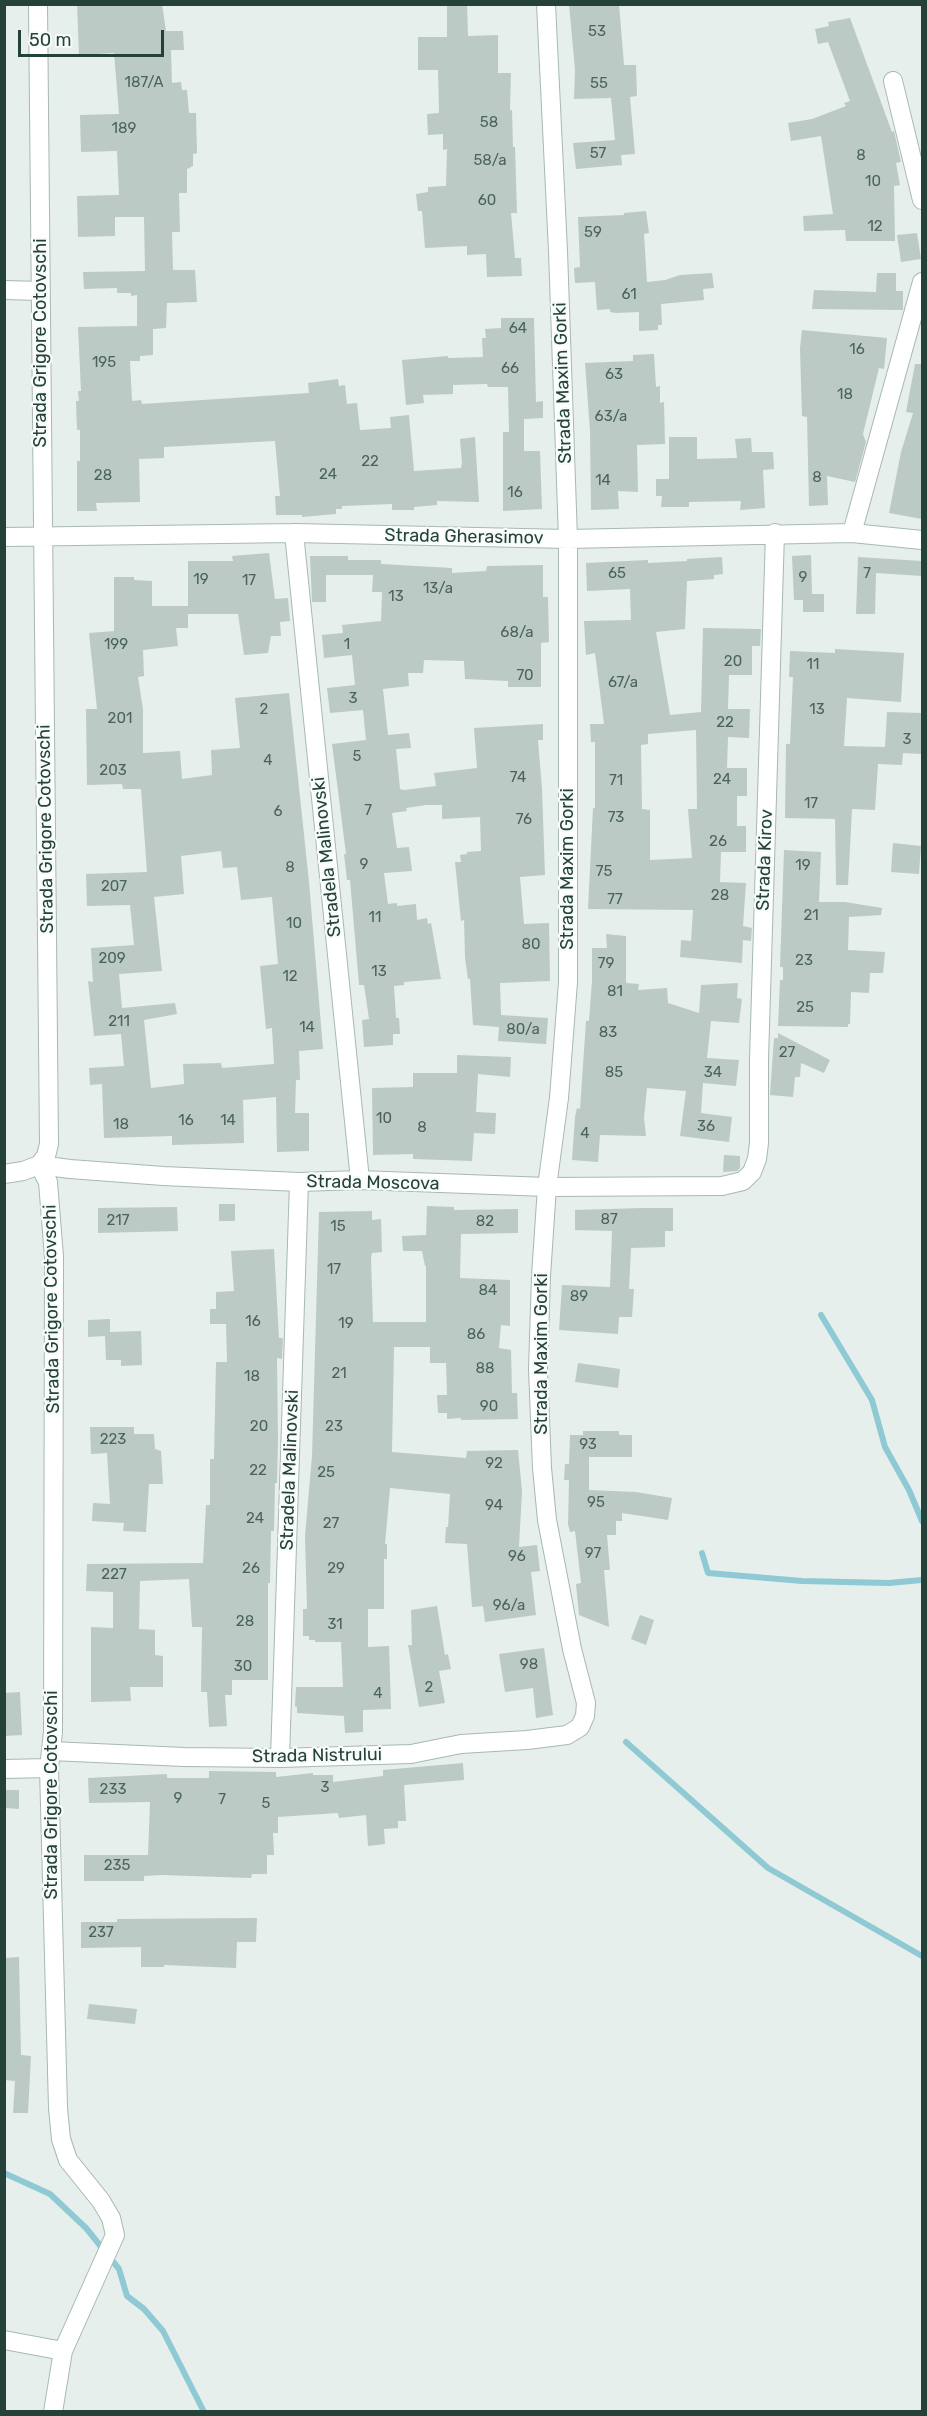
<!DOCTYPE html>
<html>
<head>
<meta charset="utf-8">
<style>
	body { margin:0 }
	#map { position:relative; width:927px; height:2416px; overflow:hidden; background:#e6efeb; font-family:Rubik,sans-serif }
	canvas { display:block }
	.frame { position:absolute; inset:0; border:6px solid #24423a; pointer-events:none }
	.scale { position:absolute; left:18px; top:30px; width:146px; height:27px; box-sizing:border-box; border:3px solid #24423a; border-top:0; padding-left:8px; font-size:18px; line-height:21px; white-space:nowrap; color:#24423a; -webkit-text-stroke:4px #f7fbf9; paint-order:stroke }
</style>
</head>
<body>
<div id="map">
<canvas width="927" height="2416"></canvas>
<div class="frame"></div>
<div class="scale">50 m</div>
</div>
<script>
const ctx = document.querySelector('canvas').getContext('2d');
ctx.lineJoin = 'round';
const shape = rows => new Path2D(rows.map(r => 'M' + r).join(''));
function strokePath(path, color, width, dash) { ctx.strokeStyle = color; ctx.lineWidth = width; ctx.lineCap = dash ? 'butt' : 'round'; ctx.setLineDash(dash || []); ctx.stroke(path); }
function paint(path, color) { ctx.fillStyle = color; ctx.fill(path, 'evenodd'); }
function label(font, color, halo, rows, align = 'center') {
  ctx.font = font + ' Rubik,sans-serif'; ctx.lineWidth = 4.5; ctx.setLineDash([]); ctx.textBaseline = 'middle'; ctx.strokeStyle = halo; ctx.fillStyle = color; for (const [text, x, y, turn = 0] of rows) {
    ctx.save(); ctx.translate(x, y); ctx.rotate((+turn || 0) * Math.PI / 180); ctx.textAlign = isNaN(turn) ? turn : align; if (halo) ctx.strokeText(text, 0, 0); ctx.fillText(text, 0, 0); ctx.restore();
  }
}
strokePath(shape([
	[821,1315,872,1400,885,1447,909,1490,922,1521],
	[702,1553,708,1573,802,1581,889,1583,922,1580],
	[626,1742,768,1868,922,1956],
	[4,2173,50,2194,86,2228,119,2269,127,2296,144,2309,163,2331,204,2412]
]), '#8ec9d4', 6);
paint(shape([
	[77,4,162,4,166,31,183,31,184,50,171,50,172,83,181,82,182,90,187,90,189,113,196,113,197,153,193,154,193,166,187,169,187,193,179,193,180,232,172,232,173,270,195,270,197,302,167,303,166,328,153,329,153,355,140,356,140,361,130,361,132,401,141,400,142,404,309,393,308,383,338,379,339,386,345,385,347,404,357,403,360,430,391,428,390,417,409,415,414,471,461,468,462,463,460,439,475,437,479,502,437,501,437,505,414,507,414,510,392,510,392,504,342,506,342,509,336,509,336,514,302,517,302,515,276,515,275,496,280,496,275,441,164,447,164,458,139,459,140,502,96,503,97,511,77,511,77,461,80,461,80,430,77,430,76,401,79,401,78,391,81,391,78,327,137,326,137,295,131,296,131,293,117,293,117,288,84,289,83,272,145,271,144,217,115,217,115,236,78,237,77,196,119,195,117,151,81,152,80,115,119,114,114,53,79,55],
	[447,4,467,4,468,36,498,35,498,73,511,73,510,110,512,110,513,147,515,147,517,213,511,213,515,258,521,258,522,276,487,277,486,254,467,255,467,246,425,248,422,211,418,211,416,194,428,192,428,187,446,186,447,149,443,150,443,134,428,135,427,114,439,113,438,70,418,70,418,37,447,37],
	[569,4,619,4,624,65,636,65,637,96,630,97,635,154,621,155,622,165,576,169,573,143,615,140,611,98,574,99,575,70],
	[850,18,892,132,894,131,901,162,896,163,900,185,894,186,895,241,846,241,845,230,804,231,803,216,833,214,821,136,791,141,788,123,812,119,846,106,844,103,850,101,828,42,818,44,815,29,829,26,828,22],
	[646,211,649,233,644,234,647,282,665,280,680,275,712,273,714,288,703,289,704,300,661,304,662,325,658,325,658,330,639,331,639,312,616,313,610,312,610,309,597,310,595,282,575,283,574,268,580,267,578,217,624,215,624,213],
	[917,233,921,259,901,262,897,235],
	[877,273,896,273,896,291,903,291,903,310,812,309,814,290,876,292],
	[501,318,534,318,536,402,543,401,543,418,524,419,524,451,540,451,542,509,503,511,503,432,509,432,508,387,488,387,487,384,453,385,453,394,423,395,424,403,406,405,402,360,448,356,448,358,483,357,482,338,486,338,485,329,501,328],
	[802,330,887,338,884,369,879,368,863,434,866,442,855,482,827,476,828,505,809,506,807,417,802,416,800,348],
	[654,354,656,387,660,386,660,403,664,402,665,444,637,445,638,492,618,491,619,509,591,510,590,431,585,363,633,361,633,355],
	[915,364,922,364,922,519,889,513,901,452,913,413,906,412],
	[669,437,697,437,697,459,737,458,735,439,751,438,752,452,773,452,774,469,763,470,765,508,740,510,741,501,689,502,689,507,661,507,662,496,656,496,656,479,669,479],
	[269,553,275,599,288,598,290,621,280,622,281,636,271,636,268,653,244,655,238,614,188,614,188,628,176,628,178,646,143,650,144,676,138,677,143,709,143,753,180,751,182,779,212,775,211,750,240,748,235,698,289,693,309,882,323,1049,299,1051,300,1080,296,1080,295,1113,309,1113,309,1151,277,1152,276,1097,243,1100,244,1143,172,1145,172,1136,104,1138,102,1084,90,1085,89,1068,124,1066,121,1034,94,1036,88,981,93,982,91,948,134,945,130,905,87,906,86,874,147,872,141,789,123,789,122,784,87,785,86,709,97,709,89,633,114,631,114,577,134,577,134,580,152,581,152,606,188,606,188,561,233,561,232,556],
	[221,851,223,868,237,867,241,900,272,897,278,964,260,966,266,1029,272,1028,274,1064,222,1068,221,1063,183,1064,184,1084,151,1088,144,1020,177,1014,175,1003,122,1008,119,974,162,971,154,897,184,894,181,856],
	[811,555,812,594,824,594,824,612,803,612,803,600,794,600,792,556],
	[310,556,348,556,348,560,381,560,381,564,452,568,452,573,486,571,487,566,543,565,543,597,548,597,549,642,541,643,541,687,508,687,508,681,465,679,464,661,424,660,423,673,408,673,409,686,383,689,388,735,409,733,411,748,396,749,400,789,404,790,436,786,434,773,477,768,474,728,543,724,543,740,538,740,542,789,545,875,520,877,524,924,549,923,550,981,500,983,501,1015,548,1018,546,1044,498,1041,499,1027,473,1025,470,979,468,979,465,958,464,920,461,921,455,862,461,862,460,855,467,854,467,852,481,851,480,817,442,819,442,805,426,805,406,808,407,811,392,813,397,848,409,847,412,871,384,873,388,904,397,903,397,906,416,904,417,920,427,918,428,924,431,923,441,979,404,982,404,985,394,986,396,1018,399,1018,400,1034,393,1034,393,1045,364,1047,362,1020,369,1019,364,985,359,985,350,880,347,880,344,854,346,854,332,744,366,740,363,710,330,713,327,688,355,685,352,655,324,658,322,635,343,633,342,625,381,621,382,592,372,592,373,575,326,575,326,602,312,602],
	[722,557,723,574,714,575,714,579,687,581,685,629,656,632,670,715,701,712,703,628,761,629,760,646,752,646,752,675,729,675,728,709,750,709,749,738,728,737,727,768,747,768,747,796,737,796,737,826,746,826,746,852,721,852,720,882,746,883,743,926,752,928,751,941,743,940,742,963,680,957,681,940,691,941,693,910,588,909,593,808,595,808,595,742,591,742,590,724,604,724,595,653,586,655,584,621,631,620,630,589,587,591,586,563,648,560,648,563,687,561,687,559],
	[696,730,697,809,688,809,692,858,650,860,650,810,642,809,641,745,648,744,648,734],
	[858,557,922,561,922,576,876,573,875,614,856,614],
	[835,649,904,653,901,702,847,698,844,746,885,747,887,712,922,713,922,754,903,753,902,765,878,764,875,810,852,809,848,885,836,885,835,819,785,818,786,744,790,744,793,677,789,677,790,651,835,653],
	[893,843,921,846,919,874,891,872],
	[784,850,821,852,819,902,845,902,882,908,881,915,849,917,848,950,885,952,883,973,870,973,869,993,851,992,850,1024,848,1024,848,1027,778,1026,780,980,783,980,783,967,780,967],
	[606,934,626,936,626,983,639,984,638,990,667,988,668,1003,699,1013,701,985,738,983,737,998,742,999,739,1023,711,1021,707,1058,739,1060,736,1086,703,1083,701,1113,732,1117,729,1142,680,1136,686,1091,647,1088,644,1118,646,1136,600,1135,598,1162,572,1160,575,1117,577,1108,580,1109,586,1021,589,1021,592,981,592,948,607,948],
	[778,1033,830,1060,824,1073,801,1063,800,1077,795,1077,793,1097,770,1095,774,1038,778,1038],
	[457,1055,511,1057,510,1077,478,1074,476,1112,496,1113,495,1134,474,1133,472,1161,413,1159,413,1154,373,1155,372,1088,413,1087,413,1073,457,1073],
	[724,1155,740,1156,740,1168,737,1171,723,1172],
	[219,1204,235,1204,235,1221,219,1221],
	[427,1206,454,1207,454,1210,518,1209,518,1233,461,1234,460,1278,510,1280,510,1326,501,1325,499,1348,511,1350,512,1393,517,1393,518,1419,461,1420,461,1418,447,1419,447,1413,438,1413,437,1395,447,1395,446,1363,430,1363,430,1347,394,1347,392,1452,466,1458,467,1451,518,1450,522,1491,519,1547,537,1545,540,1571,531,1572,536,1615,485,1622,483,1606,472,1607,467,1544,445,1543,446,1527,448,1527,450,1494,390,1488,385,1544,387,1544,387,1559,384,1559,384,1609,368,1609,368,1647,389,1646,391,1709,363,1710,363,1732,345,1733,344,1716,297,1713,297,1707,295,1706,296,1687,343,1687,341,1642,315,1642,315,1640,309,1640,309,1636,303,1636,303,1609,307,1609,305,1536,312,1456,319,1212,372,1211,372,1220,381,1219,382,1252,372,1253,371,1258,373,1322,426,1322,426,1266,425,1266,422,1251,403,1251,402,1236,426,1235],
	[177,1207,178,1231,98,1233,98,1208],
	[643,1208,673,1208,673,1231,665,1231,665,1247,631,1248,629,1289,634,1289,632,1317,619,1317,618,1334,559,1330,562,1285,610,1287,612,1231,575,1230,575,1210],
	[274,1249,279,1338,283,1338,282,1359,277,1358,278,1440,277,1483,275,1483,274,1531,271,1531,270,1583,268,1583,268,1680,232,1680,232,1695,225,1695,227,1726,209,1727,207,1692,201,1692,202,1627,192,1627,189,1579,140,1581,139,1629,155,1630,155,1655,163,1656,163,1687,130,1687,131,1701,91,1702,91,1627,113,1628,113,1592,86,1591,87,1564,203,1563,206,1505,210,1505,210,1459,214,1459,216,1362,227,1362,226,1324,210,1324,210,1309,216,1309,216,1292,234,1291,231,1251],
	[110,1319,110,1332,141,1331,142,1365,121,1366,121,1360,106,1360,105,1336,88,1337,88,1320],
	[578,1363,620,1369,618,1388,575,1382],
	[90,1427,134,1427,134,1434,154,1434,155,1449,161,1451,163,1484,149,1484,146,1532,123,1531,124,1523,92,1521,93,1503,110,1504,107,1453,91,1454],
	[583,1431,619,1431,619,1435,632,1435,632,1457,589,1457,589,1490,636,1492,672,1498,668,1520,622,1513,622,1521,616,1521,616,1535,607,1535,610,1570,604,1570,609,1627,579,1615,576,1584,581,1583,575,1531,570,1532,568,1524,569,1480,564,1480,565,1464,569,1464,570,1435,583,1435],
	[437,1606,445,1655,448,1654,451,1669,439,1671,445,1703,419,1707,408,1645,412,1645,411,1610],
	[640,1615,654,1620,646,1645,631,1639],
	[544,1648,553,1715,536,1718,533,1688,505,1692,499,1654],
	[20,1692,22,1735,4,1736,4,1693],
	[463,1763,464,1780,404,1785,406,1821,398,1821,398,1828,384,1829,385,1844,368,1846,366,1815,339,1818,338,1813,278,1817,278,1833,273,1833,274,1855,267,1855,267,1874,252,1874,251,1878,162,1875,144,1876,144,1881,84,1881,84,1855,148,1855,150,1802,89,1803,88,1778,167,1774,167,1778,209,1778,209,1771,276,1772,276,1777,313,1773,313,1775,333,1775,333,1782,383,1776,383,1770],
	[4,1790,19,1790,19,1809,4,1808],
	[257,1918,256,1942,237,1942,236,1968,164,1965,164,1967,141,1967,141,1947,81,1948,81,1922,117,1922,117,1919],
	[19,1957,21,2055,31,2056,28,2113,13,2113,15,2081,4,2080,4,1958],
	[89,2004,137,2009,135,2024,87,2019]
]), '#bbcac4');
const minor = shape([
	[38,4,49,1144,46,1156,39,1165],
	[893,81,922,200],
	[4,290,41,291],
	[294,533,360,1180],
	[852,533,922,282],
	[4,537,294,533,568,539,852,533,922,540],
	[39,1165,48,1182,54,1257,53,1732,49,1768,58,2108,61,2139,68,2160,101,2201,111,2218,115,2235,63,2351,53,2412],
	[4,1174,23,1171,39,1165,70,1169,163,1176,299,1182,360,1180,547,1187,722,1186,743,1181,752,1172,757,1159,759,1143,759,1059,775,533],
	[51,1751,184,1757,280,1758,411,1754,461,1744,527,1740,567,1735,580,1727,585,1716,586,1703,572,1649,547,1520,542,1468,538,1369,541,1276,547,1187,559,1098,568,982,568,539,558,251,546,4],
	[280,1758,299,1182],
	[4,1769,49,1768],
	[4,2340,63,2351]
]);
strokePath(minor, '#a8b8b2', 20);
strokePath(minor, '#fff', 18);
label('15px', '#4a645c', null, [
	["53",597,32],
	["187/A",144,83],
	["55",599,84],
	["58",489,123],
	["189",124,129],
	["57",598,154],
	["8",861,156],
	["58/a",490,161],
	["10",873,182],
	["60",487,201],
	["12",875,227],
	["59",593,233],
	["61",629,295],
	["64",518,329],
	["16",857,350],
	["195",104,363],
	["66",510,369],
	["63",614,375],
	["18",845,395],
	["63/a",611,417],
	["22",370,462],
	["24",328,475],
	["28",103,476],
	["8",817,478],
	["14",603,481],
	["16",515,493],
	["65",617,574],
	["7",867,574],
	["9",803,578],
	["19",201,580],
	["17",249,581],
	["13/a",438,589],
	["13",396,597],
	["68/a",517,633],
	["199",116,645],
	["1",347,645],
	["20",733,662],
	["11",813,665],
	["70",525,676],
	["67/a",623,683],
	["3",353,699],
	["2",264,710],
	["13",817,710],
	["201",120,719],
	["22",725,723],
	["3",907,740],
	["5",357,757],
	["4",268,761],
	["203",113,771],
	["74",518,778],
	["24",722,780],
	["71",616,781],
	["17",811,804],
	["7",368,811],
	["6",278,812],
	["73",616,818],
	["76",524,820],
	["26",718,842],
	["9",364,865],
	["19",803,866],
	["8",290,868],
	["75",604,872],
	["207",114,887],
	["28",720,896],
	["77",615,900],
	["21",811,916],
	["11",375,918],
	["10",294,924],
	["80",531,945],
	["209",112,959],
	["23",804,961],
	["79",606,964],
	["13",379,972],
	["12",290,977],
	["81",615,992],
	["25",805,1008],
	["211",119,1022],
	["14",307,1028],
	["80/a",523,1030],
	["83",608,1033],
	["27",787,1053],
	["85",614,1073],
	["34",713,1073],
	["10",384,1119],
	["16",186,1121],
	["14",228,1121],
	["18",121,1125],
	["36",706,1127],
	["8",422,1128],
	["4",585,1134],
	["87",609,1220],
	["217",118,1221],
	["82",485,1222],
	["15",338,1227],
	["17",334,1270],
	["84",488,1291],
	["89",579,1297],
	["16",253,1322],
	["19",346,1324],
	["86",476,1335],
	["88",485,1369],
	["21",339,1374],
	["18",252,1377],
	["90",489,1407],
	["20",259,1427],
	["23",334,1427],
	["223",113,1440],
	["93",588,1445],
	["92",494,1464],
	["22",258,1471],
	["25",326,1473],
	["95",596,1503],
	["94",494,1506],
	["24",255,1519],
	["27",331,1524],
	["97",593,1554],
	["96",517,1557],
	["26",251,1569],
	["29",336,1569],
	["227",114,1575],
	["96/a",509,1606],
	["28",245,1622],
	["31",335,1625],
	["98",529,1665],
	["30",243,1667],
	["2",429,1688],
	["4",378,1694],
	["3",325,1788],
	["233",113,1790],
	["9",178,1799],
	["7",222,1800],
	["5",266,1804],
	["235",117,1866],
	["237",101,1933]
]);
label('18px', '#24423a', '#f7fbf9', [
	["Strada Grigore Cotovschi",41,343,-90],
	["Strada Maxim Gorki",563,383,-92],
	["Strada Gherasimov",464,537,1],
	["Strada Grigore Cotovschi",46,829,-91],
	["Stradela Malinovski",327,857,-96],
	["Strada Kirov",765,860,-88],
	["Strada Maxim Gorki",568,869,-90],
	["Strada Moscova",373,1183,1],
	["Strada Grigore Cotovschi",52,1309,-91],
	["Strada Maxim Gorki",542,1354,-90],
	["Stradela Malinovski",290,1470,-88],
	["Strada Nistrului",317,1756,-1],
	["Strada Grigore Cotovschi",52,1795,-90]
]);
</script>
</body>
</html>
